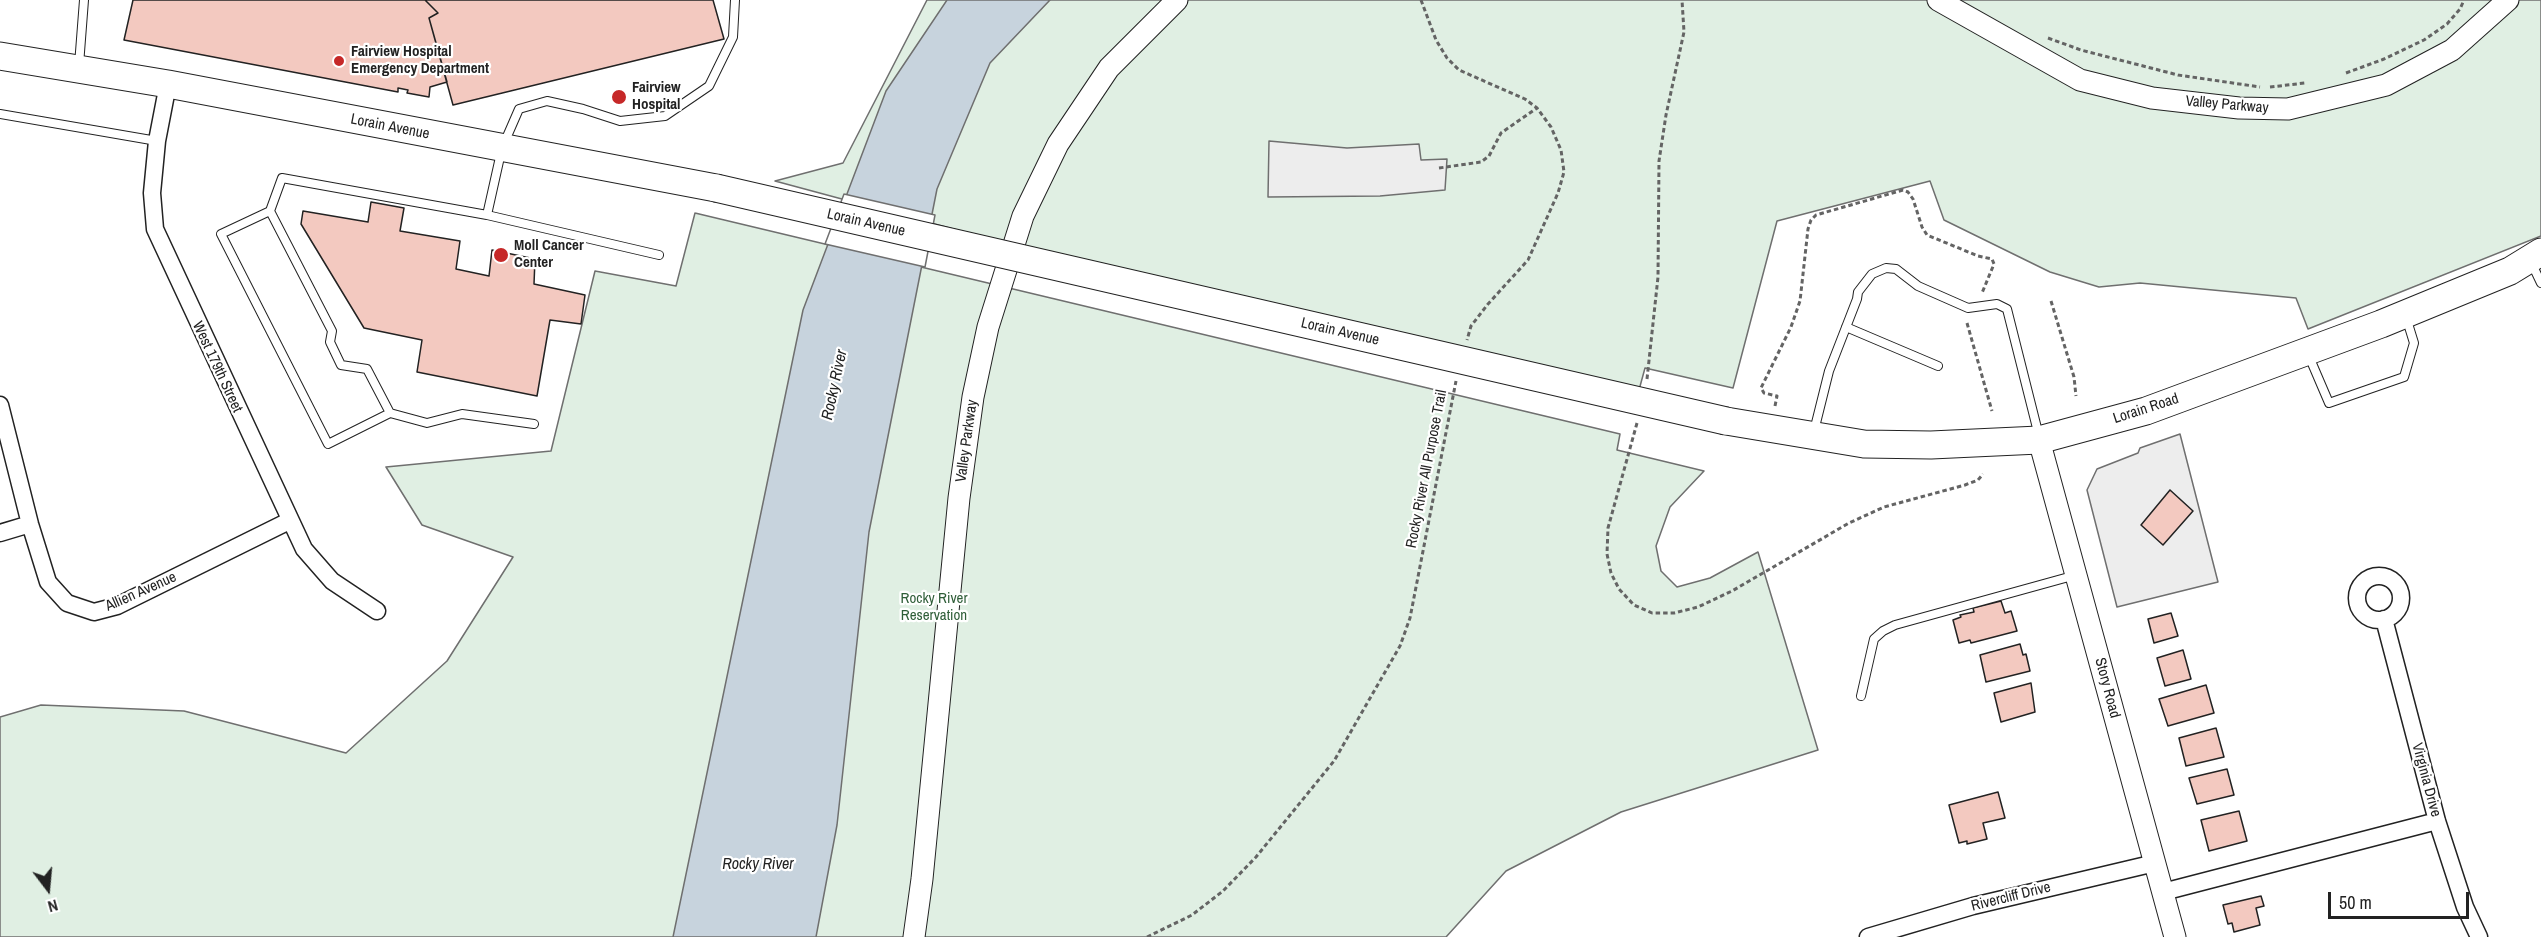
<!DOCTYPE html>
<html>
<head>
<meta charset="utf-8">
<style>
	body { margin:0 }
	#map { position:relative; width:2541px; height:937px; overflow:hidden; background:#fff; font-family:"Archivo Narrow",sans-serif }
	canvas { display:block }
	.north { position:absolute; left:18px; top:859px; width:60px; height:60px; -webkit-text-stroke:4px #fff; paint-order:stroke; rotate:164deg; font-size:16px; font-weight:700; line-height:24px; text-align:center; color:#222 }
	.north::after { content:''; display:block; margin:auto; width:21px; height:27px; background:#222; clip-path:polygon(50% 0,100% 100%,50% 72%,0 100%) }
	.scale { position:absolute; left:2328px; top:892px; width:141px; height:27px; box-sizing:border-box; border:3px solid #222; border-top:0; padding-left:8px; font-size:18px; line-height:21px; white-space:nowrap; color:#222; -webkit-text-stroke:4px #fff; paint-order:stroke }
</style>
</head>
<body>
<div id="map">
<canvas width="2541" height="937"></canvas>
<div class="north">N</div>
<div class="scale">50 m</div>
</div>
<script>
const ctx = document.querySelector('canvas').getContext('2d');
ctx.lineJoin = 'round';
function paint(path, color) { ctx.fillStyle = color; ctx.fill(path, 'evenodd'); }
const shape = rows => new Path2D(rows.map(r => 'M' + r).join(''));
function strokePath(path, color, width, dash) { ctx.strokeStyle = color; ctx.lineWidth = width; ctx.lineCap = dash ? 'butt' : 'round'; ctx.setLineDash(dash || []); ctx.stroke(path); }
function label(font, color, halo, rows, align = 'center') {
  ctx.font = font + ' "Archivo Narrow",sans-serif'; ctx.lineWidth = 4.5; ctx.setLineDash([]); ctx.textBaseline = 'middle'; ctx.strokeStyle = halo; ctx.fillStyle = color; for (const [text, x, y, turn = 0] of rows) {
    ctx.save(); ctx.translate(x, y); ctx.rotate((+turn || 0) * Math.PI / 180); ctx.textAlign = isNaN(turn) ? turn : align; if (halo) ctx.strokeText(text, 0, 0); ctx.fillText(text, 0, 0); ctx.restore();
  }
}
const green = shape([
	[927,0,2541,0,2541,236,2308,329,2296,298,2140,283,2099,287,2050,272,1944,220,1930,181,1777,221,1733,388,1645,368,1633,412,775,181,843,163,927,0],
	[695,213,1620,434,1617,450,1704,471,1670,507,1656,546,1661,571,1677,587,1710,578,1758,552,1818,750,1621,812,1506,871,1446,937,0,937,0,717,41,705,184,711,346,753,447,661,513,557,422,525,386,467,551,451,595,271,676,286,695,213]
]);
paint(green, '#e0efe3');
strokePath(green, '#6f6f6f', 1.5);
const parking = shape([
	[1269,141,1347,148,1419,144,1421,160,1447,159,1445,190,1380,196,1268,197,1269,141],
	[2180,434,2218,582,2117,607,2087,490,2097,469,2138,453,2140,448,2180,434]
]);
paint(parking, '#ededed');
strokePath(parking, '#6f6f6f', 1.5);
const water = shape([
	[947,0,1050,0,990,63,937,189,869,532,837,825,816,937,673,937,803,310,886,91,947,0]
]);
paint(water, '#c7d3dd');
strokePath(water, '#6f6f6f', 1.5);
const pier = shape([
	[844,194,935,215,925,267,825,244,844,194]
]);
paint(pier, '#fff');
strokePath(pier, '#6f6f6f', 1.5);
const building = shape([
	[133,0,425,0,438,13,429,18,447,82,430,87,429,97,407,93,408,90,398,88,398,92,124,40,133,0],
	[425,0,713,0,724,39,453,105,429,18,438,13,425,0],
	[371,202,404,208,400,231,460,241,456,269,489,276,492,250,535,259,534,284,585,295,581,324,550,320,537,396,417,372,422,340,364,328,301,224,303,211,368,222,371,202],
	[2170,490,2193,511,2163,545,2141,525,2170,490],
	[2001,601,2005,613,2011,611,2017,631,1971,643,1970,640,1959,643,1953,620,1961,617,1960,615,1974,612,1973,608,2001,601],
	[2171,613,2178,636,2154,643,2148,619,2171,613],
	[2020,644,2023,655,2026,654,2030,671,1986,682,1980,655,2020,644],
	[2183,650,2191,679,2165,686,2157,658,2183,650],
	[2031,683,2035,712,2001,722,1994,693,2031,683],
	[2206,685,2214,713,2168,726,2159,699,2206,685],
	[2216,728,2224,757,2186,766,2179,738,2216,728],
	[2227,769,2234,795,2197,804,2189,778,2227,769],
	[1998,792,2005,818,1983,823,1987,839,1967,844,1967,841,1959,843,1949,805,1998,792],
	[2239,811,2247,841,2209,851,2201,820,2239,811],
	[2261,896,2264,906,2256,908,2260,925,2234,932,2232,923,2228,924,2223,905,2261,896]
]);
paint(building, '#f3c9c0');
strokePath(building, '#222', 1.5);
const service = shape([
	[79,65,84,0],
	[0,114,157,141],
	[270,211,332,331,330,342,341,365,367,369,390,413],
	[487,215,502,148,519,109,547,101,583,109,620,121,665,116,709,86,733,37,735,0],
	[2531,262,2541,283],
	[1846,327,1938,366],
	[2308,354,2329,403,2404,377,2414,343,2406,317],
	[534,424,462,414,427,423,390,413,328,444,221,234,270,211,282,178,487,215,659,255],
	[1814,431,1829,371,1857,299,1858,292,1872,274,1886,268,1896,269,1918,286,1968,308,1997,304,2007,309,2039,436],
	[1861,696,1874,639,1883,631,1895,625,2076,575]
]);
const minor = shape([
	[168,84,157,141,152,193,155,229,304,549,332,581,377,611],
	[0,405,30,524,48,582,67,603,94,612,117,606,289,521],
	[0,533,30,524],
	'2357 598a22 22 0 1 1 44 0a22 22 0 1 1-44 0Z',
	[2384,619,2437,821,2465,907,2479,937],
	[2163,892,2437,821],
	[1868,937,1973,906,2155,863]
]);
const tertiary = shape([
	[1938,0,2080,80,2152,98,2239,108,2288,109,2386,85,2452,50,2508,0],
	[2039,440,2175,937],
	[914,937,922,879,959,498,973,397,988,327,1023,216,1058,144,1109,68,1177,0]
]);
const primary = shape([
	[0,56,168,84,716,188],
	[1726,421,1864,444,1931,445,2039,440,2146,411,2381,324,2510,271,2541,252]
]);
strokePath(service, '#222', 10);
strokePath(minor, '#222', 19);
strokePath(tertiary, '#222', 23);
strokePath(primary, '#222', 29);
strokePath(shape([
	[1421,0,1436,40,1447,58,1459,70,1525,99,1537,108,1551,127,1561,150,1564,172,1558,193,1528,260,1488,304,1471,326,1467,340],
	[2048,38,2081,50,2178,75,2260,87],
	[2346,73,2384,59,2424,40,2447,24,2460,9,2464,0],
	[2270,87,2305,83],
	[1439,168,1481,162,1489,156,1501,133,1537,108],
	[2051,301,2074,377,2076,396],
	[1967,323,1992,411],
	[1647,379,1658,277,1659,161,1666,115,1684,32,1682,0],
	[1775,406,1777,396,1764,393,1761,388,1791,327,1800,301,1808,229,1811,220,1816,215,1903,190,1908,192,1913,199,1922,227,1927,235,1978,256,1992,259,1994,264,1982,293],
	[1637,423,1608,528,1607,554,1611,573,1619,589,1634,605,1652,613,1674,613,1698,607,1732,591,1849,523,1884,507,1965,485,1978,480,1983,474],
	[1147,937,1192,915,1223,891,1256,857,1334,761,1400,646,1410,618,1456,381]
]), '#646464', 3, [4.5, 3]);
strokePath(service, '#fff', 8);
strokePath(minor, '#fff', 16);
strokePath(tertiary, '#fff', 21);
strokePath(primary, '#fff', 27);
const primaryBridge = shape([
	[716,188,1726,421]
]);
strokePath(primaryBridge, '#222', 29, []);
strokePath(primaryBridge, '#fff', 27);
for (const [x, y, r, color] of [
	[339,61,6,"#c62828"],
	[619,97,8,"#c62828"],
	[501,255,8,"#c62828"]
]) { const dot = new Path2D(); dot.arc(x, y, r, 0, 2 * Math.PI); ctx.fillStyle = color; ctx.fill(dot); strokePath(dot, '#fff', 2); }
label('bold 15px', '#222', '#fff', [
	["Fairview Hospital",351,52],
	["Emergency Department",351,69],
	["Fairview",632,88],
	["Hospital",632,105],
	["Moll Cancer",514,246],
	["Center",514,263]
], 'left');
label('15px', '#222', '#fff', [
	["Valley Parkway",2227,105,5],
	["Lorain Avenue",390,127,11],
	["Lorain Avenue",866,223,13],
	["Lorain Avenue",1340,332,13],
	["West 179th Street",217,367,65],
	["Lorain Road",2146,409,-18],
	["Valley Parkway",967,441,-82],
	["Rocky River All Purpose Trail",1427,469,-79],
	["Allien Avenue",141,592,-24],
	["Story Road",2107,688,75],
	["Virginia Drive",2426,780,75],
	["Rivercliff Drive",2011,897,-14]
]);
label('15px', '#2f5e38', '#fff', [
	["Rocky River",934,599],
	["Reservation",934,616]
]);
label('italic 16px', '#222', '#fff', [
	["Rocky River",835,385,-78],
	["Rocky River",758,865]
]);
</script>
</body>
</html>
